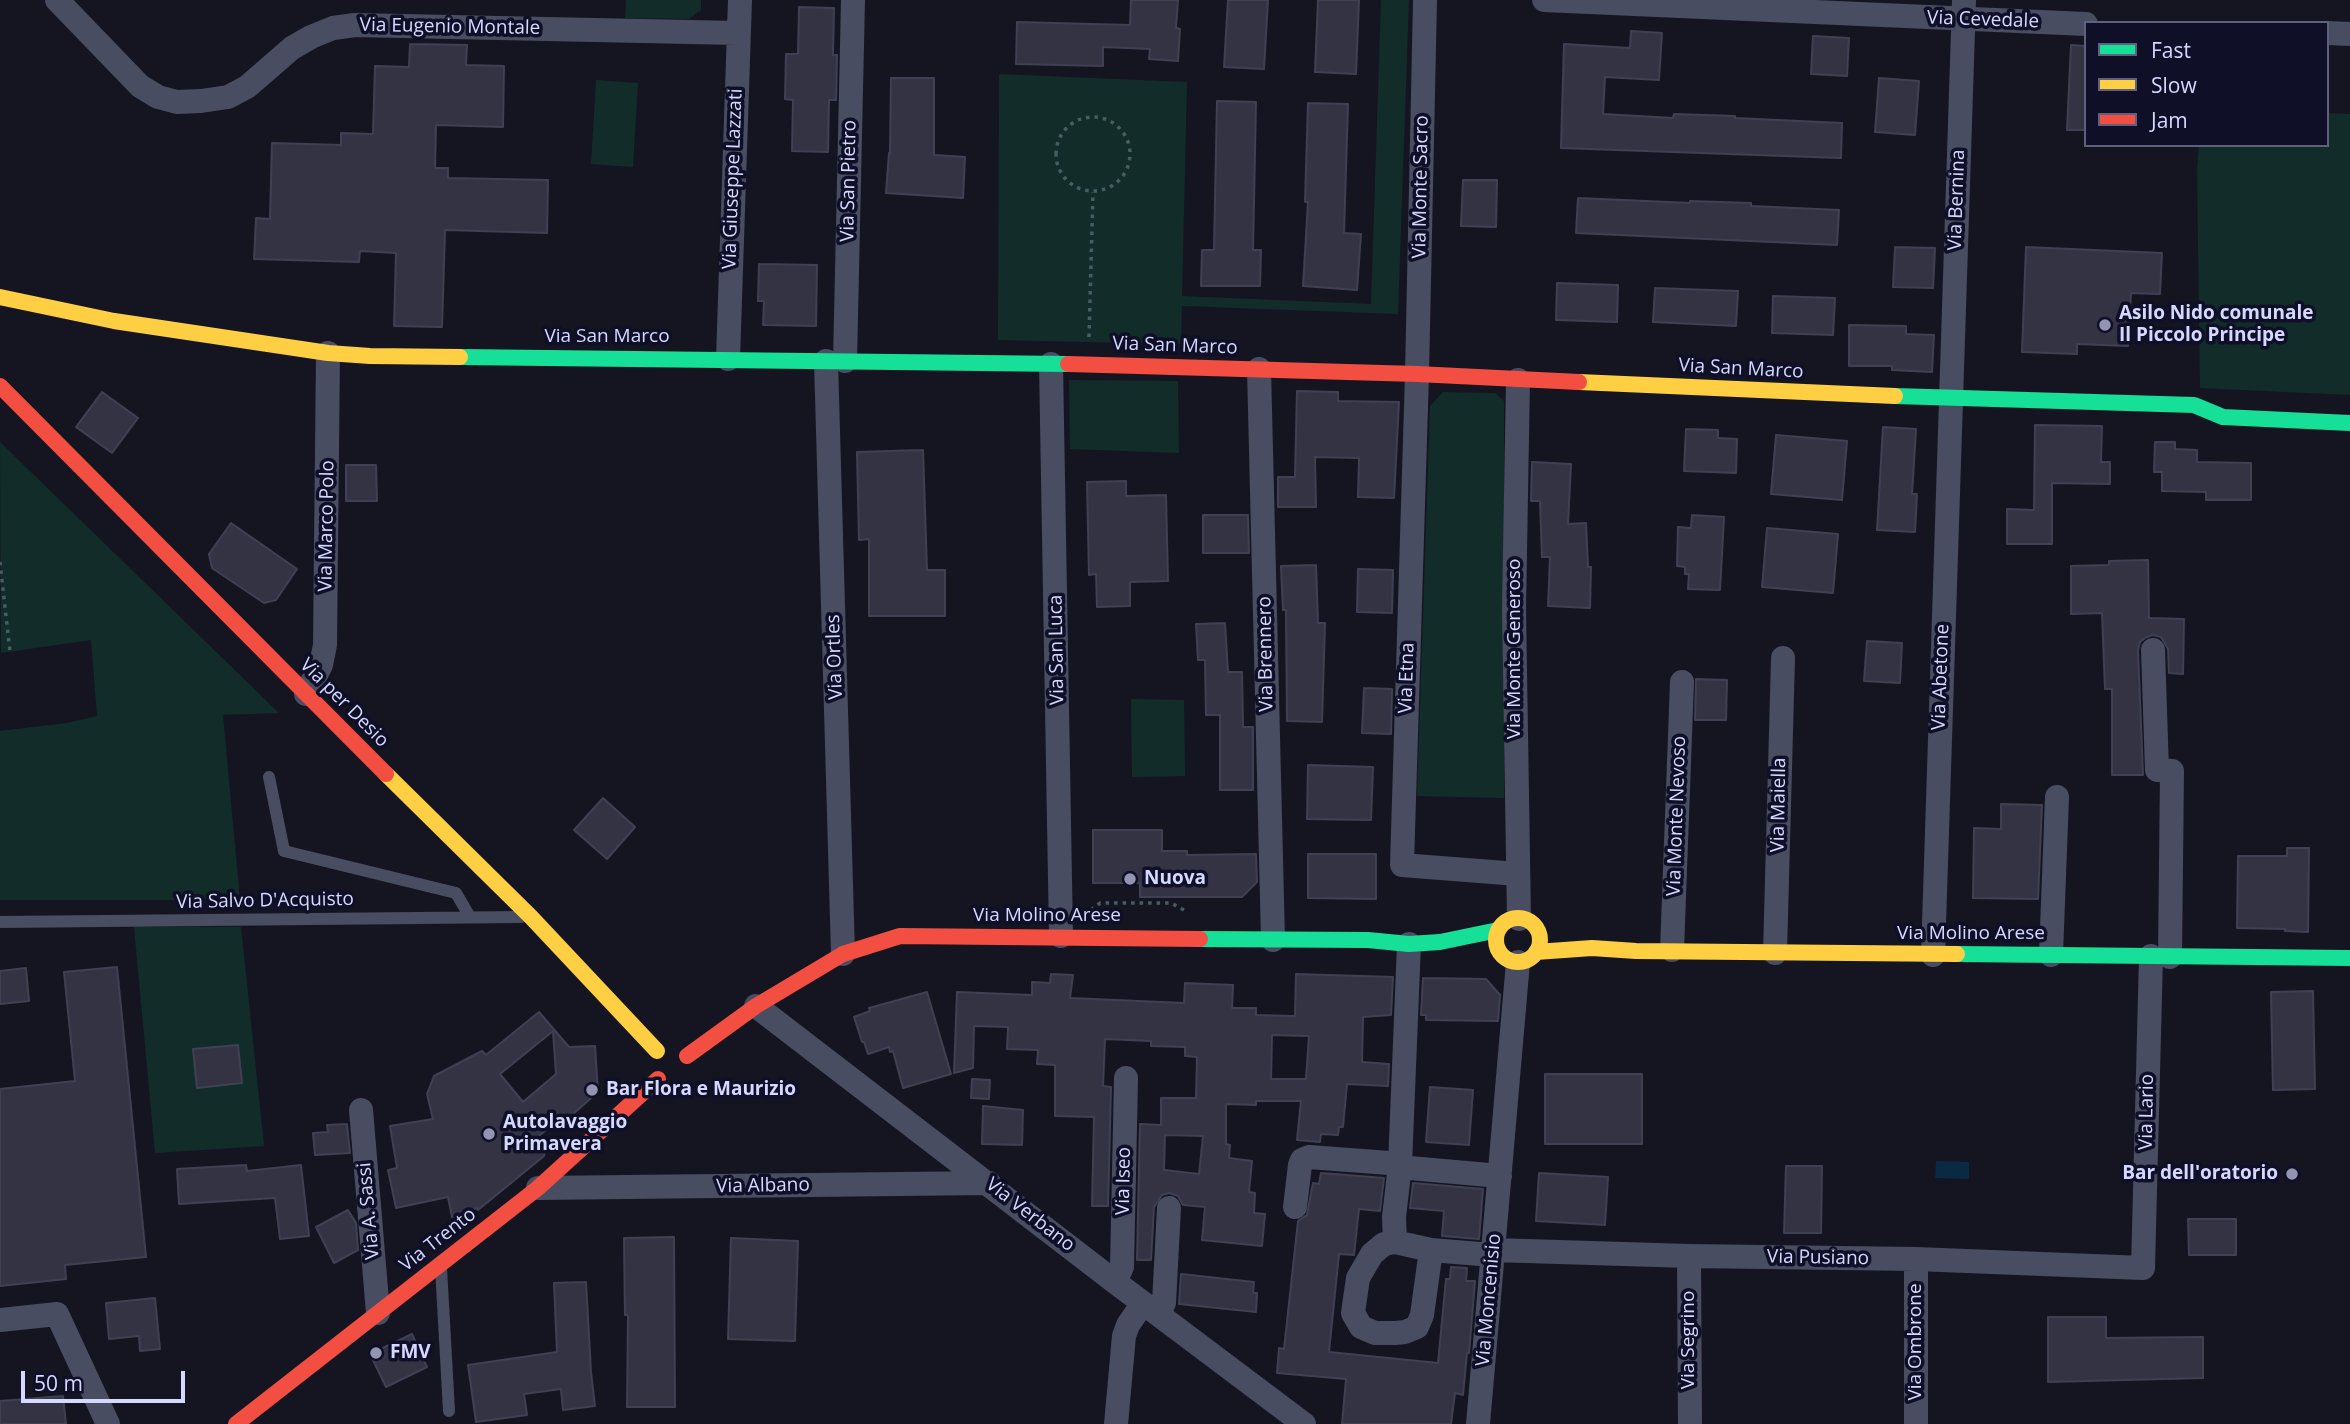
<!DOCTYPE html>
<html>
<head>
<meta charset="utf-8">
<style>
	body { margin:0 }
	#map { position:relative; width:2350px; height:1424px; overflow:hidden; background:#151521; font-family:"Open Sans",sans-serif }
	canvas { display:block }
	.legend { position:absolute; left:2084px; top:21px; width:245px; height:126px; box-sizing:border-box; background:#0f1027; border:2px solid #5e607d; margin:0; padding:9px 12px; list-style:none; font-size:21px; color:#d5d8ff }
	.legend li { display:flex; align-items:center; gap:14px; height:35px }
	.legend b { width:35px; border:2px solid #5e607d }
	.scale { position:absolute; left:21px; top:1371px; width:164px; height:32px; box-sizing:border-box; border:4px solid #d5d8ff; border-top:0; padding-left:9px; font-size:21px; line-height:24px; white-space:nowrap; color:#d5d8ff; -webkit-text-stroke:5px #0f1027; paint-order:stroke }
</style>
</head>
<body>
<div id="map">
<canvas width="2350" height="1424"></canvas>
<ul class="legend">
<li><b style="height:9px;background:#16e098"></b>Fast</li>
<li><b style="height:9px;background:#ffcf43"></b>Slow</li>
<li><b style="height:9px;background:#f24e42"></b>Jam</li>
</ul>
<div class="scale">50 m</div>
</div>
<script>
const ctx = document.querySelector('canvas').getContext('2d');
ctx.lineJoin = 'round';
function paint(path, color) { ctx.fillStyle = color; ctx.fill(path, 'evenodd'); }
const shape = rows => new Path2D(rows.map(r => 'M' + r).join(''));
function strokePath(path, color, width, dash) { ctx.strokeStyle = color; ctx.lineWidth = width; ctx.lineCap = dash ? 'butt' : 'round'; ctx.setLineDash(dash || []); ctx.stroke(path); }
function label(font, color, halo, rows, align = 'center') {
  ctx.font = font + ' "Open Sans",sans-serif'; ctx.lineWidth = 7; ctx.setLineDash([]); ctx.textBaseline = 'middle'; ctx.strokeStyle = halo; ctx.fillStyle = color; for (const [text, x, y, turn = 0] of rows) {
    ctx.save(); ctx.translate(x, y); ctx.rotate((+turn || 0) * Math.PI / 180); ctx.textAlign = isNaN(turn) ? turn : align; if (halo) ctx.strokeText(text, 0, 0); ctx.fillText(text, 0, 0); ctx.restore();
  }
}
paint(shape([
	[626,0,701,0,701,10,689,19,625,18],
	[1381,0,1409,0,1398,314,1182,306,1181,344,998,340,999,74,1187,82,1182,296,1371,304],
	[596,80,638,83,633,167,591,164],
	[2327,113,2350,114,2350,395,2200,388,2197,170,2199,145,2327,145],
	[1069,380,1178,381,1179,453,1070,449],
	[1443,392,1495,393,1504,401,1504,798,1417,796,1430,406],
	[0,442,279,713,223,715,240,900,0,900,0,731,67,723,97,716,91,640,1,653],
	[1131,699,1184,700,1185,776,1132,777],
	[134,927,241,927,264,1146,155,1153]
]), '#122d29');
paint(shape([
	[1936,1161,1969,1162,1969,1179,1935,1178]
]), '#0a2943');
const building = shape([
	[1131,0,1178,0,1176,28,1180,29,1178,61,1149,59,1150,49,1103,47,1103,66,1016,64,1017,22,1130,25,1131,0],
	[1228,0,1268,0,1264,69,1224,67,1228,0],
	[1318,0,1359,0,1356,74,1315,72,1318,0],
	[799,7,834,8,833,55,837,55,836,100,829,100,828,152,792,151,793,100,785,99,786,54,798,54,799,7],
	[1631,31,1662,33,1659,80,1605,77,1603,114,1673,118,1674,114,1735,116,1735,118,1842,123,1841,158,1561,148,1564,44,1630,48,1631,31],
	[1813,36,1849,38,1847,76,1811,74,1813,36],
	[410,44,467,45,466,65,504,66,503,127,436,125,435,168,448,168,448,178,548,180,547,233,445,230,442,327,394,326,396,253,360,251,359,262,254,259,256,218,270,219,272,143,341,145,341,133,373,134,375,66,409,67,410,44],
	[2071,45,2086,46,2086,130,2067,130,2071,45],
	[891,78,934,78,934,155,965,157,963,198,886,193,889,153,890,153,891,78],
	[1879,78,1919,81,1915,135,1875,132,1879,78],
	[1217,101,1256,102,1253,250,1261,250,1260,286,1201,286,1202,250,1214,250,1217,101],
	[1308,103,1348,104,1344,233,1361,234,1357,290,1303,286,1308,202,1305,202,1308,103],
	[1463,180,1497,180,1496,227,1461,226,1463,180],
	[1578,198,1690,203,1690,201,1751,203,1751,206,1839,210,1837,245,1576,233,1578,198],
	[1895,247,1935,248,1933,288,1893,287,1895,247],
	[2026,247,2162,253,2160,294,2131,293,2128,346,2077,344,2077,354,2022,352,2026,247],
	[759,264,817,265,816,326,763,325,764,301,758,301,759,264],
	[1557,283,1618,285,1617,322,1556,320,1557,283],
	[1655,288,1738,291,1736,326,1653,322,1655,288],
	[1773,296,1835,298,1833,335,1772,333,1773,296],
	[1849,325,1906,326,1906,334,1934,335,1932,372,1892,370,1892,366,1849,366,1849,325],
	[1297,391,1338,392,1338,401,1399,402,1394,498,1358,497,1359,458,1315,457,1316,507,1278,507,1278,477,1295,477,1297,391],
	[102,392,138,418,112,453,76,427,102,392],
	[2035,425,2102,426,2101,462,2110,462,2110,484,2052,483,2052,544,2007,544,2007,509,2034,510,2035,425],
	[1883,427,1916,429,1912,494,1917,494,1915,532,1877,530,1883,427],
	[1686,429,1718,430,1718,438,1737,439,1736,473,1684,471,1686,429],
	[1776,435,1847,441,1842,500,1771,494,1776,435],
	[2155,442,2175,442,2175,449,2197,450,2197,462,2251,463,2251,500,2206,500,2206,492,2162,491,2162,472,2154,472,2155,442],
	[923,450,927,570,945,570,945,616,869,616,869,539,859,540,857,452,923,450],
	[1532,462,1571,464,1568,524,1586,523,1588,567,1591,567,1590,608,1548,606,1550,557,1542,557,1540,501,1531,501,1532,462],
	[346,465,376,465,377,501,346,501,346,465],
	[1126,481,1126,496,1166,495,1168,581,1130,582,1130,606,1097,607,1096,574,1089,575,1087,482,1126,481],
	[1203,515,1248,515,1249,553,1203,553,1203,515],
	[1692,515,1724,517,1720,590,1688,589,1689,574,1685,574,1685,567,1677,566,1678,527,1691,528,1692,515],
	[231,523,297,569,276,600,264,603,212,568,209,554,231,523],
	[1767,528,1838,534,1833,593,1762,587,1767,528],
	[2148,560,2149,618,2184,619,2183,674,2169,673,2168,649,2161,637,2152,635,2145,638,2140,642,2138,650,2143,775,2112,775,2112,689,2105,689,2102,613,2071,614,2071,566,2109,565,2109,561,2148,560],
	[1316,565,1318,623,1325,623,1322,722,1287,721,1286,610,1283,610,1281,566,1316,565],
	[1358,569,1393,570,1392,613,1357,612,1358,569],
	[1225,623,1228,672,1242,672,1243,727,1253,727,1253,790,1220,790,1220,715,1206,715,1205,660,1198,660,1196,624,1225,623],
	[1867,641,1902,643,1900,683,1864,681,1867,641],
	[1696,679,1727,680,1726,720,1695,720,1696,679],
	[1364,688,1392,689,1391,734,1362,733,1364,688],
	[1308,765,1373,767,1371,820,1307,819,1308,765],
	[603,798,635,827,607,859,574,830,603,798],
	[2001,804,2042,805,2038,899,1973,898,1974,828,2001,829,2001,804],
	[1093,830,1162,830,1162,851,1187,851,1187,855,1256,854,1257,882,1242,897,1140,897,1140,883,1093,883,1093,830],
	[2287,848,2309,848,2308,932,2285,931,2285,929,2237,928,2238,856,2287,856,2287,848],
	[1308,854,1376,854,1376,899,1308,898,1308,854],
	[117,967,146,1257,65,1265,66,1279,0,1286,0,1089,75,1081,64,972,117,967],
	[26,968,29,1001,0,1004,0,971,26,968],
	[1051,974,1073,975,1070,998,1184,1003,1185,983,1233,985,1232,1008,1256,1008,1256,1015,1295,1016,1296,974,1393,977,1391,1015,1363,1017,1362,1062,1389,1064,1388,1086,1347,1084,1343,1127,1339,1127,1338,1135,1321,1134,1320,1142,1297,1140,1301,1101,1256,1101,1256,1105,1226,1104,1226,1144,1230,1145,1229,1158,1252,1161,1249,1192,1255,1193,1254,1213,1265,1214,1262,1246,1202,1240,1205,1207,1183,1205,1178,1196,1169,1193,1162,1195,1154,1207,1151,1260,1137,1260,1140,1124,1161,1125,1161,1098,1196,1098,1197,1057,1185,1056,1185,1047,1151,1046,1151,1041,1105,1039,1103,1086,1111,1087,1108,1206,1092,1206,1094,1117,1055,1116,1055,1065,1037,1064,1038,1050,1007,1049,1008,1027,974,1026,973,1068,954,1073,957,992,1032,995,1032,982,1050,983,1051,974],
	[1272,1035,1309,1036,1306,1079,1271,1079,1272,1035],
	[1165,1135,1203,1136,1199,1174,1164,1170,1165,1135],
	[1423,978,1486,979,1500,995,1498,1021,1426,1020,1426,1015,1421,1015,1423,978],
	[2313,991,2315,1089,2273,1090,2271,992,2313,991],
	[927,992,951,1074,903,1088,893,1051,890,1052,889,1047,868,1054,864,1042,862,1042,854,1017,870,1011,869,1008,927,992],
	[539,1012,569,1047,595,1046,598,1092,563,1123,556,1122,535,1139,545,1150,544,1156,478,1210,477,1208,452,1217,448,1197,396,1208,388,1170,397,1168,390,1126,433,1119,427,1094,434,1076,482,1051,486,1055,539,1012],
	[553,1031,556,1074,523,1102,500,1074,553,1031],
	[238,1045,242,1083,197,1088,193,1049,238,1045],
	[1545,1074,1642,1074,1642,1144,1545,1144,1545,1074],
	[972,1079,990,1080,989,1099,971,1098,972,1079],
	[1430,1087,1473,1090,1469,1145,1426,1142,1430,1087],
	[983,1106,1023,1110,1022,1145,982,1144,983,1106],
	[347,1124,350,1153,315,1155,313,1133,328,1132,327,1125,347,1124],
	[246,1165,247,1171,301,1165,309,1236,280,1239,275,1198,179,1204,177,1169,246,1165],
	[1786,1166,1822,1166,1821,1233,1784,1233,1786,1166],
	[1321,1173,1384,1178,1380,1211,1359,1209,1354,1255,1339,1254,1329,1352,1438,1363,1446,1279,1450,1279,1451,1267,1467,1268,1466,1281,1475,1281,1469,1353,1467,1353,1463,1395,1455,1393,1451,1424,1342,1424,1346,1379,1277,1373,1279,1348,1284,1349,1298,1221,1307,1215,1313,1183,1319,1184,1321,1173],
	[1539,1173,1608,1177,1605,1225,1536,1221,1539,1173],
	[1413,1183,1483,1189,1479,1239,1442,1236,1444,1211,1410,1208,1413,1183],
	[348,1210,356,1223,358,1250,334,1263,316,1227,348,1210],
	[2188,1219,2236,1219,2236,1255,2189,1255,2188,1219],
	[674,1237,675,1407,627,1407,628,1315,625,1315,624,1238,674,1237],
	[731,1238,798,1241,795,1341,728,1339,731,1238],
	[1181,1274,1254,1282,1253,1293,1257,1293,1256,1312,1179,1304,1181,1274],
	[586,1282,591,1372,595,1406,563,1410,561,1389,524,1394,527,1415,476,1422,468,1365,557,1352,554,1283,586,1282],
	[155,1298,160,1349,140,1351,139,1336,109,1339,106,1303,155,1298],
	[2048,1317,2106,1317,2106,1338,2203,1337,2203,1378,2048,1382,2048,1317],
	[412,1334,427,1367,386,1387,370,1354,412,1334],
	[63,1396,66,1424,0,1424,0,1401,63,1396]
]);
paint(building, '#333343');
strokePath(building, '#404055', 2);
strokePath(shape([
	'1056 154a37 37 0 1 1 74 0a37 37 0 1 1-74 0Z',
	[1089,337,1093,192],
	[0,562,10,652],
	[1091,910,1100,903,1171,903,1184,910]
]), '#485c64', 3.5, [3.5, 5]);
strokePath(shape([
	[269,777,284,851,456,893,470,917],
	[0,922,521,917],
	[441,1268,449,1411]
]), '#494d62', 12);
strokePath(shape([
	[57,0,140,86,158,97,177,102,201,101,228,97,247,87,292,48,311,37,333,28,355,25,738,33],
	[1425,0,1417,374,1402,865,1518,874],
	[1544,0,2086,24],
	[2327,33,2350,34],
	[728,359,740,0],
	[826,361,843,954],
	[845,361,853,0],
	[1051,364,1061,936],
	[1259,369,1273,940],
	[1518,380,1514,609,1519,919],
	[2153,650,2157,770,2172,771,2170,957],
	[306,694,321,665,325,645,328,353],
	[1672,950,1682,682],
	[1775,953,1783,658],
	[1933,955,1964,0],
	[2051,955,2057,797],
	[756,1006,1115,1282,1304,1424],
	[361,1110,378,1313],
	[538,1188,989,1183],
	[1295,1207,1300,1165,1302,1160,1309,1157,1389,1163,1410,1168,1500,1176],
	[1395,1242,1394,1217,1400,1165,1409,944],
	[1431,1250,1422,1315,1417,1327,1405,1332,1395,1333,1375,1333,1361,1327,1353,1313,1358,1278,1372,1254,1384,1244,1395,1242,1431,1250,1492,1255],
	[1493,1250,1689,1256,1916,1259,2143,1268,2151,956],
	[1689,1256,1690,1424],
	[1916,1259,1916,1424],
	[1115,1282,1122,1267,1126,1078],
	[1158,1314,1164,1303,1169,1208],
	[0,1320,57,1314,108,1424],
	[1116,1424,1124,1336,1128,1325,1143,1303],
	[1478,1424,1518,962]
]), '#494d62', 24);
strokePath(shape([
	[460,357,1068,364],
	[1895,396,2194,405,2223,417,2350,423],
	[1200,939,1368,940,1409,944,1440,942,1498,930],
	[1957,954,2350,958]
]), '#16e098', 16);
strokePath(shape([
	[0,297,114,321,328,353,370,356,460,357],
	[1579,382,1895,396],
	[386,774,531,917,657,1051],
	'1496 940a22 22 0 1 1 44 0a22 22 0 1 1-44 0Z',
	[1536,952,1592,948,1636,951,1957,954]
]), '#ffcf43', 16);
strokePath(shape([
	[1068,364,1417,374,1579,382],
	[0,386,386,774],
	[687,1056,756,1006,843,954,900,936,1200,939],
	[236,1424,538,1188,658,1079]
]), '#f24e42', 16);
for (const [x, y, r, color] of [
	[2105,325,7,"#9294b1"],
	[1130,879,7,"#9294b1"],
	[592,1090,7,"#9294b1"],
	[489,1134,7,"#9294b1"],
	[2292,1174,7,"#9294b1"],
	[376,1353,7,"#9294b1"]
]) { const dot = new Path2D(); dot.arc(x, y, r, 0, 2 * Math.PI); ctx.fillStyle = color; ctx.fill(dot); strokePath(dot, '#0f1027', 2.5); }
label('19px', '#d5d8ff', '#0f1027', [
	["Via Cevedale",1983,20,2],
	["Via Eugenio Montale",450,27,1],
	["Via Giuseppe Lazzati",733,179,-88],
	["Via San Pietro",849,181,-89],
	["Via Monte Sacro",1421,187,-89],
	["Via Bernina",1957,200,-88],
	["Via San Marco",607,337],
	["Via San Marco",1175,346,2],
	["Via San Marco",1741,369,3],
	["Via Marco Polo",327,526,-89],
	["Via Monte Generoso",1515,649,-90],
	["Via San Luca",1057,650,-91],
	["Via Brennero",1266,654,-91],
	["Via Ortles",835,657,-92],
	["Via Abetone",1941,677,-88],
	["Via Etna",1407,678,-88],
	["Via per Desio",344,703,45],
	["Via Maiella",1779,805,-89],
	["Via Monte Nevoso",1677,816,-88],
	["Via Salvo D'Acquisto",265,901,-1],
	["Via Molino Arese",1047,916],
	["Via Molino Arese",1971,934],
	["Via Lario",2147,1112,-89],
	["Via Iseo",1124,1181,-89],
	["Via Albano",763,1186,-1],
	["Via A. Sassi",369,1211,-95],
	["Via Verbano",1030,1215,38],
	["Via Trento",438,1240,-38],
	["Via Pusiano",1818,1258,1],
	["Via Moncenisio",1489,1300,-85],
	["Via Segrino",1689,1340,-90],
	["Via Ombrone",1916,1342,-90]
]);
label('bold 19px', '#d5d8ff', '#0f1027', [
	["Asilo Nido comunale",2119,314],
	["Il Piccolo Principe",2119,336],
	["Nuova",1144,879],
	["Bar Flora e Maurizio",606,1090],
	["Autolavaggio",503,1123],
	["Primavera",503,1145],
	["Bar dell'oratorio",2278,1174,"right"],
	["FMV",390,1353]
], 'left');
</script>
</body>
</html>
